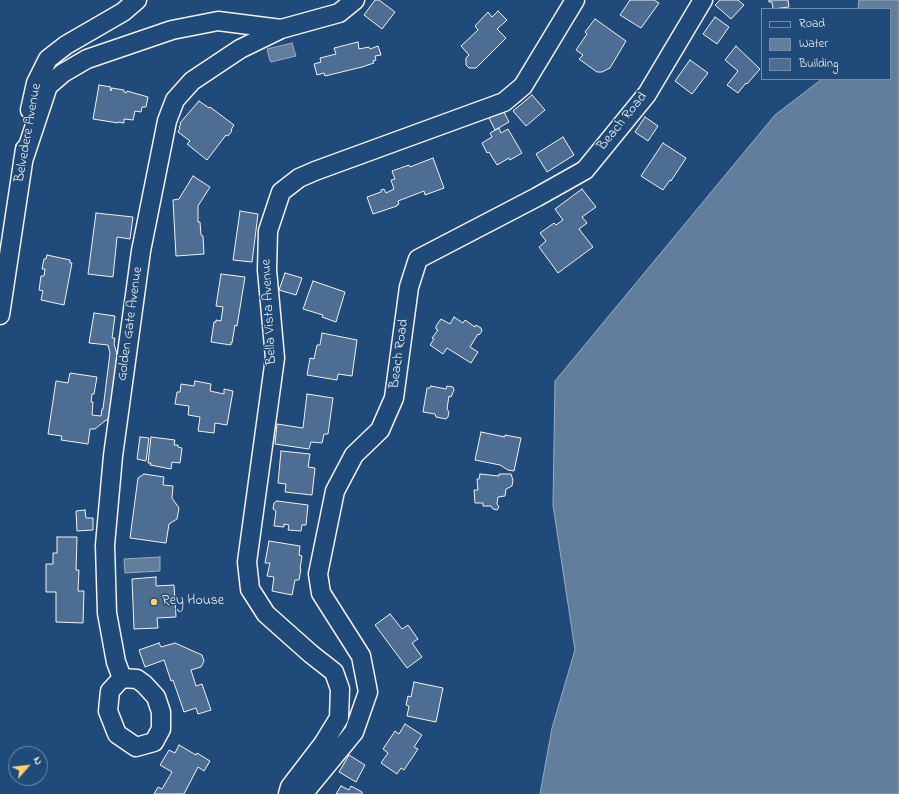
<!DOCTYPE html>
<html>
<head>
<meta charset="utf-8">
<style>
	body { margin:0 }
	#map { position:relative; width:899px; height:794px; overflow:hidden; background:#1f4a7a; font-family:"Indie Flower",sans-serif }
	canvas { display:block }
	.legend { position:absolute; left:761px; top:8px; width:130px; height:72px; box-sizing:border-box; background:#1f4a7a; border:1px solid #748da6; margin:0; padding:5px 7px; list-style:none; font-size:12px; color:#f4f1e8 }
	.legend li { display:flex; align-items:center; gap:8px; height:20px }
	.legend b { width:20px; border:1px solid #748da6 }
	.north { position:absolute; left:8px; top:746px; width:40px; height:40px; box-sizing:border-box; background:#1f4a7a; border:1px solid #748da6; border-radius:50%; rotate:62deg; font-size:11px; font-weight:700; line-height:16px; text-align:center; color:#f4f1e8 }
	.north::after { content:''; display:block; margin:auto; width:14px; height:18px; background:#ffd166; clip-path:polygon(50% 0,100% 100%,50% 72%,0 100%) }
</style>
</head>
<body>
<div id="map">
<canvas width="899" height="794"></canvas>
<ul class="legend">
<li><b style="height:5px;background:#1f4a7a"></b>Road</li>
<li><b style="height:11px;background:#627e9d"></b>Water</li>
<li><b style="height:11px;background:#4d6e92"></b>Building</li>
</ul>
<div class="north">N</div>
</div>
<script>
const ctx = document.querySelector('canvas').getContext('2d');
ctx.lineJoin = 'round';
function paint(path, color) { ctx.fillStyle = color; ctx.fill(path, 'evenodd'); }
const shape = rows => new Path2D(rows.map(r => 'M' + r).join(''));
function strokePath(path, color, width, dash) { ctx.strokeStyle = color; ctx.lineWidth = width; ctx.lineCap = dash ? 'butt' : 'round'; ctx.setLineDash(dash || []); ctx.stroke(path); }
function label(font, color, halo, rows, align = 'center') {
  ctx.font = font + ' "Indie Flower",sans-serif'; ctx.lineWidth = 3; ctx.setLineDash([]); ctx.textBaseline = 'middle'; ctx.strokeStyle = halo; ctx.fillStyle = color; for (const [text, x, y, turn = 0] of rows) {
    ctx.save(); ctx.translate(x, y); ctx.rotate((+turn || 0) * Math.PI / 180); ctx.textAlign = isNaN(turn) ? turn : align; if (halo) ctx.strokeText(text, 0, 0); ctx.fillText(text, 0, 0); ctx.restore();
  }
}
const water = shape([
	[859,0,899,0,899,794,540,794,552,728,575,650,553,505,555,381,775,115,822,79,890,79,890,9,858,9,859,0],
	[292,43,296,56,271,62,270,61,267,49,292,43],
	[160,557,160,571,125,573,124,559,160,557]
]);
paint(water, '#627e9d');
strokePath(water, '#9cacbb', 1);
const building = shape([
	[375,0,379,0,395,12,382,29,364,15,375,0],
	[630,0,654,0,659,3,641,28,620,15,630,0],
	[720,0,738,0,744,5,731,19,715,5,720,0],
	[769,0,788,0,789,7,773,9,772,2,769,2,769,0],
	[498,11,507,20,497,29,506,38,476,68,469,68,466,65,466,58,469,55,461,46,478,30,475,26,488,12,492,17,498,11],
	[715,17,729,27,717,44,703,34,715,17],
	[595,19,626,41,610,68,602,72,597,72,579,59,583,55,576,50,587,34,585,32,595,19],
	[358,42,359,49,369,47,370,49,378,46,381,55,375,56,376,60,373,61,374,63,362,67,325,76,324,73,317,75,314,64,321,62,320,58,336,54,334,48,358,42],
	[736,46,760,69,747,84,746,83,738,93,727,85,738,71,725,60,736,46],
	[690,60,708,73,692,94,675,81,690,60],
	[99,85,111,87,110,90,111,91,112,88,124,90,124,92,126,93,127,91,148,97,146,107,142,107,141,112,135,111,133,120,124,119,124,123,118,122,118,123,93,119,99,85],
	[532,95,545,110,526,126,513,111,532,95],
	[199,101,209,108,210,107,234,125,231,130,232,131,228,136,226,135,207,160,187,144,190,141,178,132,180,128,179,127,181,124,180,123,199,101],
	[503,110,509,122,495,130,489,118,503,110],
	[645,117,658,126,648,141,635,132,645,117],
	[499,128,501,133,508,129,522,153,510,160,509,158,497,165,489,152,487,153,482,143,492,137,490,133,499,128],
	[563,137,574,155,547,172,536,154,563,137],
	[663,143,686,158,671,181,670,180,663,190,641,176,663,143],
	[433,158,444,188,425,195,424,191,398,201,399,204,397,205,397,206,373,214,367,197,381,192,381,190,384,189,386,193,394,189,391,180,395,179,392,171,409,165,410,167,433,158],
	[193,176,210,187,198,206,198,222,200,222,201,235,203,236,204,254,176,256,173,200,179,199,193,176],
	[582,189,596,207,582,217,587,223,579,229,593,247,558,273,539,247,546,241,540,233,554,223,556,225,563,220,555,209,582,189],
	[240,211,258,214,252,262,233,260,240,211],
	[96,213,133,217,130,239,117,237,113,277,88,274,96,213],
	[47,255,70,260,70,263,72,263,64,305,41,300,43,291,39,290,41,276,44,276,45,269,42,269,44,259,46,259,47,255],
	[285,273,302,278,296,295,279,290,285,273],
	[221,274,245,277,237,326,235,325,232,343,231,342,231,345,211,342,214,322,216,322,216,320,221,321,223,307,216,306,221,274],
	[313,281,345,292,336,322,322,317,323,315,303,309,313,281],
	[94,313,115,316,112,338,115,338,114,344,117,354,116,364,117,364,111,420,106,420,95,429,90,429,88,444,61,440,62,436,48,434,56,381,68,383,70,373,97,377,94,394,92,394,91,402,93,402,92,415,101,416,102,409,103,409,110,353,108,345,89,343,94,313],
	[454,317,463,323,465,320,475,327,476,325,481,328,482,331,479,335,478,334,470,347,478,352,471,363,447,348,443,354,430,345,434,339,432,338,438,330,436,329,436,326,441,319,450,324,454,317],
	[322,333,357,340,352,376,338,374,337,380,307,375,310,358,314,359,317,345,320,345,322,333],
	[195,381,211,384,210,391,224,394,224,389,233,391,227,425,215,423,214,433,198,431,200,417,188,415,189,406,175,404,177,392,180,392,181,384,194,386,195,381],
	[431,386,446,389,447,386,453,387,454,390,451,397,449,396,447,409,449,412,448,417,446,419,436,417,435,414,423,412,427,388,430,388,431,386],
	[307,394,333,398,328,434,324,434,322,443,311,442,309,449,275,444,277,424,303,428,307,394],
	[481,432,505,437,505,435,521,438,514,471,508,470,500,465,475,460,481,432],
	[140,437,149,438,146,461,137,459,140,437],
	[151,437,175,440,174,445,178,445,178,447,182,448,180,463,172,462,171,469,150,465,151,463,148,463,151,437],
	[281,451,310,454,308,467,315,468,312,495,285,492,286,484,278,483,281,451],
	[144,474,164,477,163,485,173,486,172,498,179,508,177,519,169,524,166,543,130,538,138,478,144,474],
	[480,474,499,476,499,474,511,474,513,480,512,486,506,489,505,496,498,497,497,504,499,507,497,510,493,509,491,506,483,506,483,503,475,503,474,490,478,490,477,479,479,479,480,474],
	[277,501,308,505,306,525,302,525,301,531,288,530,289,525,284,524,284,527,274,526,276,511,273,509,274,503,277,501],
	[85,510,86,518,93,518,93,530,77,531,76,511,85,510],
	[57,537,77,537,76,570,79,570,78,591,84,591,83,623,56,622,56,592,46,592,46,564,53,564,53,553,57,553,57,537],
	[269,541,300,546,299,555,302,556,300,569,301,569,299,580,295,580,292,595,272,591,274,577,267,576,270,563,265,563,269,541],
	[156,577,156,586,174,585,176,617,157,618,158,628,134,629,132,579,156,577],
	[390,614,402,629,408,625,418,639,412,643,422,657,407,668,375,625,390,614],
	[159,643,161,647,175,643,202,655,204,661,201,667,191,670,196,686,202,684,211,710,198,714,196,708,184,712,173,680,171,681,164,660,145,667,139,650,159,643],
	[414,682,443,688,436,722,407,716,409,706,406,705,408,696,411,697,414,682],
	[405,724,422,735,414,747,418,749,404,770,401,768,397,774,381,763,388,753,383,749,395,731,399,734,405,724],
	[179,745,196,755,197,753,210,761,204,771,198,767,184,794,154,794,158,787,162,789,172,772,160,765,169,750,175,753,179,745],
	[349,755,365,765,356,782,339,772,349,755],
	[341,786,349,790,351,786,362,792,362,794,336,794,341,786]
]);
paint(building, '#4d6e92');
strokePath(building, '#f4f1e8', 1);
const minor = shape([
	[30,110,36,83,48,59,66,45,123,12,137,0],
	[23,161,48,86,63,73,87,59,172,30,218,21,281,29,339,13,355,0],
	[0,315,25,149],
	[122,678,137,679,144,684,156,697,161,712,161,729,154,742,136,747,117,734,108,711,110,691,122,678,116,662,107,613,105,545,113,456,141,251,167,121,175,100,192,81,240,49,281,29],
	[288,794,290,787,323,744,339,718,340,689,334,672,311,654,266,614,250,589,247,562,275,358,267,270,268,231,281,192,299,178,315,171,504,102,523,86,575,0],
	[303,794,354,732,368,692,361,656,321,593,318,574,335,491,354,455,380,430,394,398,409,287,418,259,537,197,585,170,647,94,703,0]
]);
strokePath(minor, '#f4f1e8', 21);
strokePath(minor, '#1f4a7a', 18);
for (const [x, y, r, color] of [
	[154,602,4,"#ffd166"]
]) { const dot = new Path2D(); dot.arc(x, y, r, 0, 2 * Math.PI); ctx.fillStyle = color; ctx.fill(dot); strokePath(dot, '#1f4a7a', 1.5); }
label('14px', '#f4f1e8', '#1f4a7a', [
	["Beach Road",623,122,-51],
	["Belvedere Avenue",29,133,-80],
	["Bella Vista Avenue",270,312,-93],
	["Golden Gate Avenue",131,324,-82],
	["Beach Road",400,354,-82]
]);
label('14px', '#f4f1e8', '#1f4a7a', [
	["Rey House",162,602]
], 'left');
</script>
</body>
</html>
